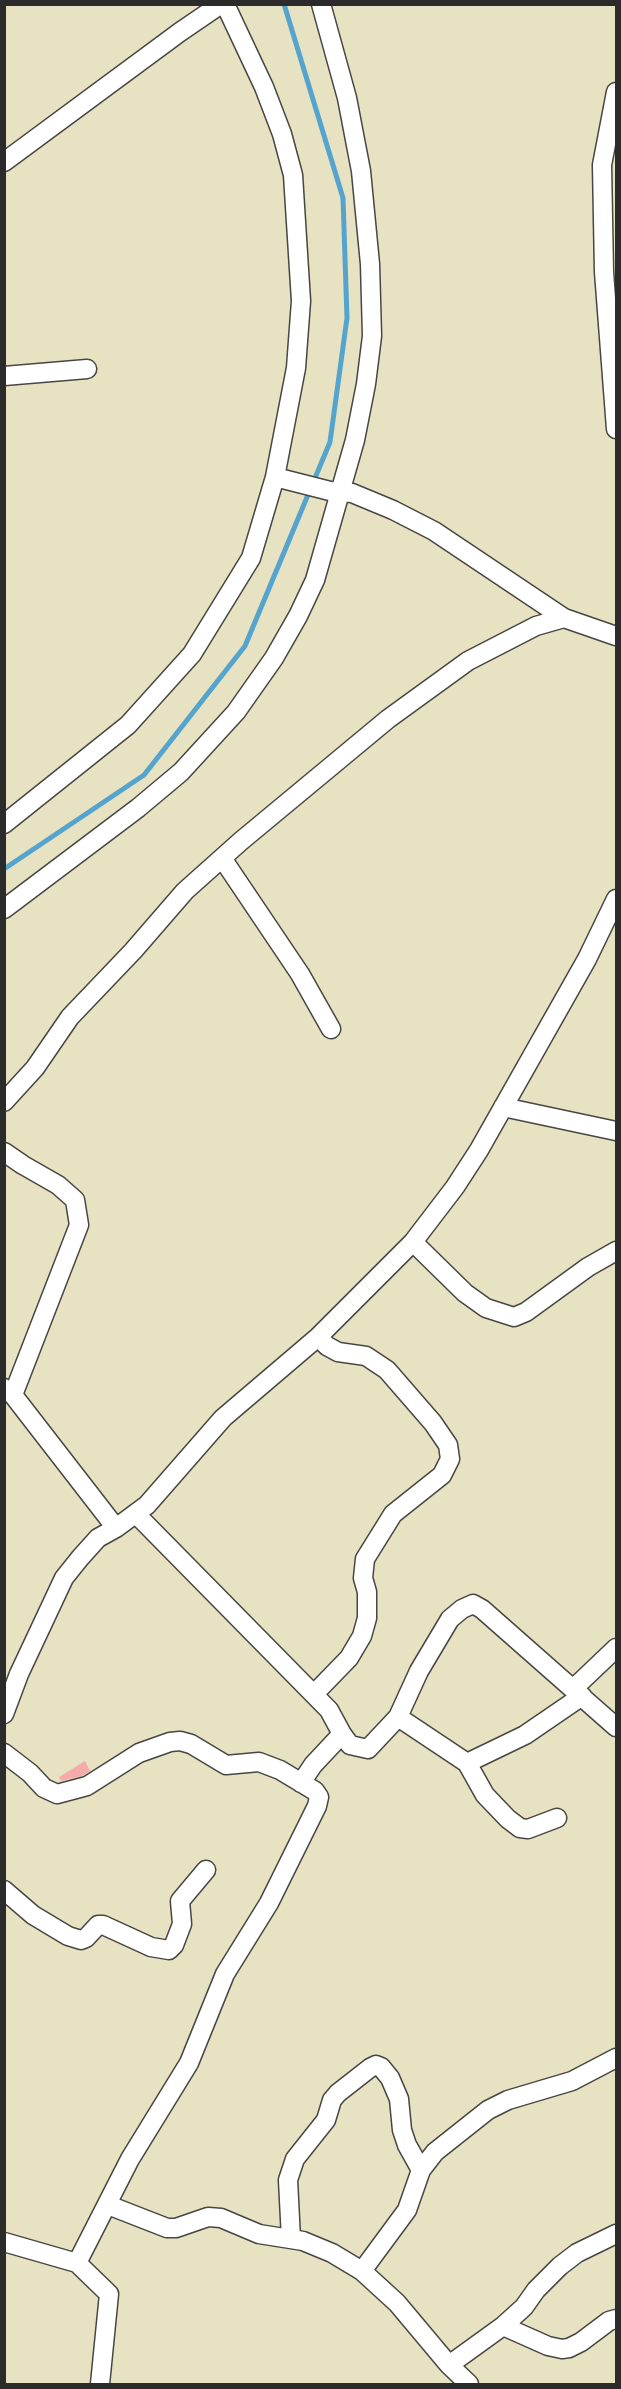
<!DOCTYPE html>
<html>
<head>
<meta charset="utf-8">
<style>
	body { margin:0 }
	#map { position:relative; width:621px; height:2389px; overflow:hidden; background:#e7e2c2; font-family:Caveat,sans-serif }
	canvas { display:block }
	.frame { position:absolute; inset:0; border:6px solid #2b2b2b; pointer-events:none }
</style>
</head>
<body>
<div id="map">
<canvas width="621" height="2389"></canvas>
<div class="frame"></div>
</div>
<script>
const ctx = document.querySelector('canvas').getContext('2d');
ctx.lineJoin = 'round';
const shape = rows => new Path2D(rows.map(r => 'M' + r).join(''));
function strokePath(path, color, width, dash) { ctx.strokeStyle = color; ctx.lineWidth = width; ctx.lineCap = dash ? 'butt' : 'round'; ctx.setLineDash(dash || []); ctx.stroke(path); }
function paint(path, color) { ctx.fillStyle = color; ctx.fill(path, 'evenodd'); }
strokePath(shape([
	[4,869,144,775,245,646,330,442,347,318,343,198,284,4]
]), '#55a4ce', 5);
paint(shape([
	[85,1761,90,1771,82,1776,61,1781,59,1777]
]), '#f5abaa');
const minor = shape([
	[616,92,602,165,604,272,616,429],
	[4,162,180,32,221,4],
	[4,376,87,369],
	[275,477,330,491,352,493,393,510,434,531,564,618,616,636],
	[4,824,128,725,192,654,251,558,275,477,296,368,301,301,293,175,282,134,264,87,225,4],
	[222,858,300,974,331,1029],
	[4,909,138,808,181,772,236,712,274,658,298,616,315,580,355,440,366,384,372,336,370,264,361,171,347,98,321,4],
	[4,1102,35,1068,70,1017,133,951,185,891,241,841,388,719,468,661,536,626,564,618],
	[503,1107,616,1131],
	[4,1152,23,1165,58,1185,75,1200,79,1225,13,1395],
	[413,1242,465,1293,486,1308,514,1317,526,1312,588,1267,616,1251],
	[4,1388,13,1395,116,1528],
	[136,1514,329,1710,342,1734,350,1745,368,1749,398,1717,419,1671,450,1619,462,1609,473,1604,482,1609,616,1727],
	[573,1689,616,1648],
	[314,1694,349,1658,362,1636,367,1618,367,1592,363,1578,365,1559,393,1514,442,1475,450,1459,448,1445,433,1423,387,1370,366,1356,338,1352,327,1346,318,1337],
	[4,1714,19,1674,64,1578,80,1558,98,1538,116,1528,147,1505,223,1418,318,1337,413,1242,455,1187,479,1150,587,959,616,899],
	[398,1717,467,1763,485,1795,508,1819,520,1828,528,1829,557,1818],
	[4,1753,30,1773,44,1788,57,1794,87,1786,139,1753,170,1742,180,1741,191,1744,226,1765,259,1762,280,1770,315,1791,319,1797,317,1806,269,1903,225,1974,189,2063,130,2159,77,2263,109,2294,100,2384],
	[467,1763,525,1735,582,1696],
	[301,1783,313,1765,342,1734],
	[4,1890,33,1915,68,1936,81,1940,86,1938,98,1925,103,1925,151,1947,169,1950,174,1945,182,1924,180,1901,206,1870],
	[108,2205,167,2228,176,2228,208,2217,221,2218,259,2234,303,2241,332,2253,362,2271,397,2303,449,2365,469,2384],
	[291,2239,288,2180,295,2159,326,2120,332,2100,338,2093,370,2068,376,2065,381,2067,390,2078,399,2099,402,2130,407,2145,421,2170],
	[4,2242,77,2263],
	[362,2271,407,2210,421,2170,435,2152,488,2110,508,2100,572,2081,616,2058],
	[503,2326,548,2346,562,2349,569,2348,581,2342,609,2321,616,2319],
	[449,2365,503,2326,524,2307,536,2290,560,2266,577,2253,616,2234]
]);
strokePath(minor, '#474642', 21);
strokePath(minor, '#fff', 18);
</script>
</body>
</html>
